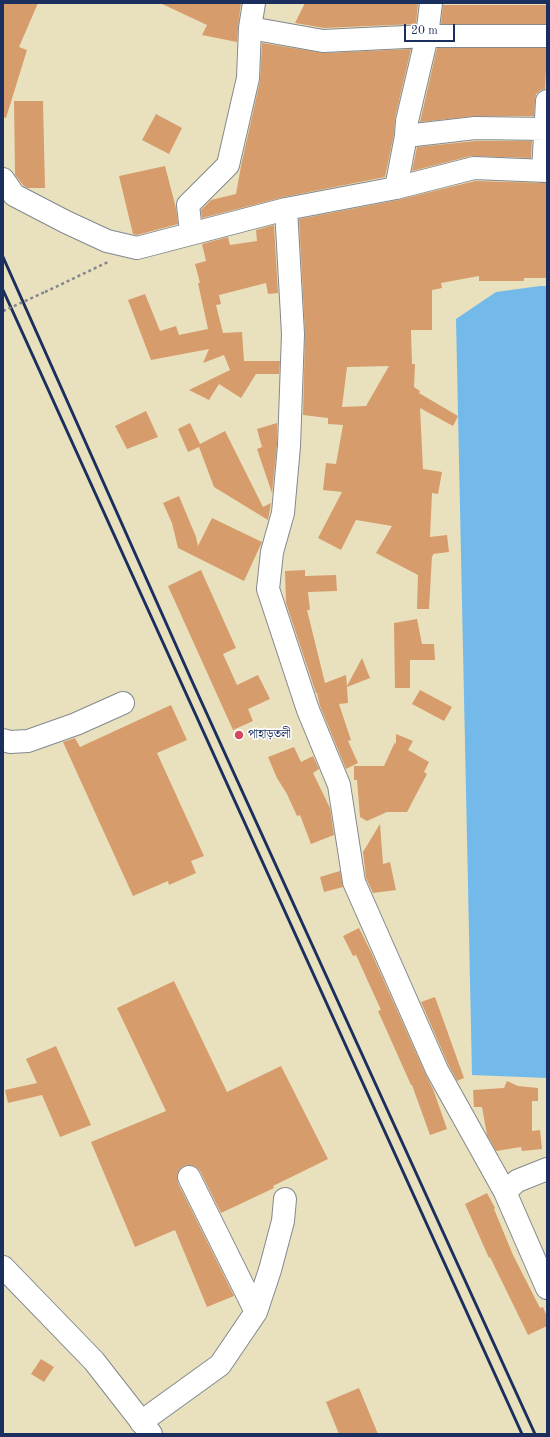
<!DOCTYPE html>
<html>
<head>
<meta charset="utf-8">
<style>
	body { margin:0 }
	#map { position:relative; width:550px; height:1437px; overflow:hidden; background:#e9e1be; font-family:"Old Standard TT",serif }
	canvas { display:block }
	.frame { position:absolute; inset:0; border:4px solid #1b2f5e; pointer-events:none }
	.scale { position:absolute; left:404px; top:24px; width:51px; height:18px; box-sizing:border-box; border:2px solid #1b2f5e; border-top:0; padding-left:5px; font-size:12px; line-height:14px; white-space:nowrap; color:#1b2f5e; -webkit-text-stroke:3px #fff; paint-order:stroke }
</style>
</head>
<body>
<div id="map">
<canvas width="550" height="1437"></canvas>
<div class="frame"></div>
<div class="scale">20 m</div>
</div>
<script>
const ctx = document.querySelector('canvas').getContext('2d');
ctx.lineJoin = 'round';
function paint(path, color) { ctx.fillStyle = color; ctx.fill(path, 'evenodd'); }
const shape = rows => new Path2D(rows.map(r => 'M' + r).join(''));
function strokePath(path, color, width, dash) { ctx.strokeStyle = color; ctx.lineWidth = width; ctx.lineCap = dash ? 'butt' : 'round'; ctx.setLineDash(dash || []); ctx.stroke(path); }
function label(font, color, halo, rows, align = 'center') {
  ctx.font = font + ' "Old Standard TT","Noto Serif Bengali",serif'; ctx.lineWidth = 3; ctx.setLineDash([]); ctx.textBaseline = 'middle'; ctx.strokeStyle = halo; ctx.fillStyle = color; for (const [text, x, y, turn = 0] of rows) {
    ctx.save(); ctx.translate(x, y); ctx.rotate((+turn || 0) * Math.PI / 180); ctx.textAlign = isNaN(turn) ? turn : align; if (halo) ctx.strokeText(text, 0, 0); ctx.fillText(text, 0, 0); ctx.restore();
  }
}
paint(shape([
	[540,286,547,286,547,1078,472,1075,456,319,496,292]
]), '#73baea');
paint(shape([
	[3,3,38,3,19,47,27,50,6,118,3,117],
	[160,3,241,3,238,26,237,42,202,35,207,25],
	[305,3,418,3,416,24,324,28,295,23],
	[443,5,547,5,547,24,441,24],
	[262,43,324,53,411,49,395,118,394,134,385,177,284,197,202,218,201,210,211,200,236,194,241,166,260,81],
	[437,48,547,48,545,89,541,90,536,94,535,100,534,116,475,116,420,122],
	[14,101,43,101,45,188,27,188,23,185,15,175],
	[156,114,182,128,169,154,142,140],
	[476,141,532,141,531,158,471,156,412,171,417,147],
	[165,166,176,208,178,224,137,235,133,234,119,176],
	[475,181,547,183,547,278,524,278,524,281,479,281,479,276,441,283,442,288,432,290,432,330,411,330,412,364,415,364,414,387,420,391,419,393,458,416,453,426,420,408,423,469,442,472,438,494,432,493,430,537,447,535,449,552,433,554,433,556,432,556,429,609,417,609,418,575,376,553,392,526,356,520,341,550,318,538,342,492,323,490,326,463,336,464,343,425,328,424,328,418,303,415,305,333,299,219,398,200],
	[389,366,366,406,342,407,347,367],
	[274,225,278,293,268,294,266,283,219,295,221,304,216,305,223,333,242,332,244,361,280,361,279,374,256,374,241,398,219,384,209,400,189,390,230,370,224,355,203,363,209,349,151,360,128,300,145,294,160,331,176,326,179,335,208,329,198,283,200,283,195,264,206,261,202,244,228,237,230,245,257,241,256,230],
	[146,411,158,437,127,449,115,426],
	[190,423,200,444,225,431,263,507,271,503,268,520,214,487,199,447,188,452,178,429],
	[277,423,277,445,272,493,257,449,262,447,257,429],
	[179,496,196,537,198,546,212,518,262,542,244,581,178,548,172,523,163,503],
	[201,570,236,648,223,654,237,685,258,675,270,699,248,709,253,721,233,730,168,586],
	[305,570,305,576,336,575,337,591,308,592,310,610,307,610,325,683,346,675,347,686,362,658,370,678,347,687,348,703,339,704,351,740,348,741,358,763,346,769,320,706,317,693,316,693,286,603,285,571],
	[417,619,422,644,434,644,435,660,410,660,410,688,395,688,394,623],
	[420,690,452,707,444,721,412,704],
	[171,705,187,740,157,753,204,856,191,861,196,873,169,885,168,881,133,896,63,742,75,738,80,747],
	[396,734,413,741,408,750,429,762,424,772,427,774,407,812,387,812,367,821,360,817,357,780,354,780,354,766,384,766,395,742,396,745],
	[294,747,301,762,313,756,319,769,313,773,330,808,334,835,311,844,300,815,297,816,287,794,277,778,268,757],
	[380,824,383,864,390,862,396,890,373,893,366,878,363,852],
	[340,871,343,887,324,892,320,877],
	[359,928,371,952,426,1075,433,1089,447,1129,430,1135,412,1085,411,1085,378,1011,381,1010,356,955,353,956,343,936],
	[174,981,227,1092,281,1066,328,1159,273,1186,274,1188,221,1213,200,1171,196,1167,189,1165,183,1166,179,1170,177,1176,178,1183,234,1296,207,1307,175,1230,135,1247,91,1142,166,1111,117,1008],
	[435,997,464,1078,457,1081,448,1064,421,1002],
	[56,1046,91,1125,60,1137,42,1095,8,1103,5,1090,37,1083,26,1059],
	[507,1081,518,1086,538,1088,538,1101,532,1101,532,1131,540,1130,542,1149,522,1151,521,1147,496,1151,487,1135,482,1107,474,1107,473,1090,504,1088],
	[487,1193,495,1208,494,1209,513,1255,540,1308,543,1307,547,1317,547,1326,528,1335,490,1257,489,1258,465,1204],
	[41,1359,54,1367,44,1382,31,1374],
	[359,1388,378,1434,339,1434,326,1402]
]), '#d69c6c');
const minor = shape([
	[250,28,323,41,427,36,547,36],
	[406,136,475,128,547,129],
	[543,171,547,101],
	[3,179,14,195,66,222,107,241,137,248,286,209,396,188,474,168,547,171],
	[396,188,406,136,407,121,427,36,431,3],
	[286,209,293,334,289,446,283,513,272,552,268,589,308,710,339,785,354,882,437,1070,505,1192],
	[193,232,190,223,188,205,228,165,248,78,250,28,254,3],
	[3,740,10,742,28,741,76,724,123,703],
	[547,1169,517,1181,505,1192,547,1288],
	[189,1177,256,1312],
	[141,1422,220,1365,256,1312,270,1270,283,1221,285,1199]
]);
const major = shape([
	[3,1267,94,1361,151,1434]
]);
strokePath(minor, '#82888e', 24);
strokePath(major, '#82888e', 24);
strokePath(shape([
	[45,292,108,262]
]), '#82888e', 2.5, [3, 3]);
strokePath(minor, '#fff', 22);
strokePath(major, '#fff', 22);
strokePath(shape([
	[3,257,191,679,535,1434],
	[3,290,522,1434]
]), '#1b2f5e', 3);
strokePath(shape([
	[3,311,45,292]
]), '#82888e', 2.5, [3, 3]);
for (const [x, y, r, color] of [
	[239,735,5,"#d1495b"]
]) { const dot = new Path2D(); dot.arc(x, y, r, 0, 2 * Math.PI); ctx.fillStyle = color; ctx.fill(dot); strokePath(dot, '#fff', 1.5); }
label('12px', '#1b2f5e', '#fff', [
	["পাহাড়তলী",248,735]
], 'left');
</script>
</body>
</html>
